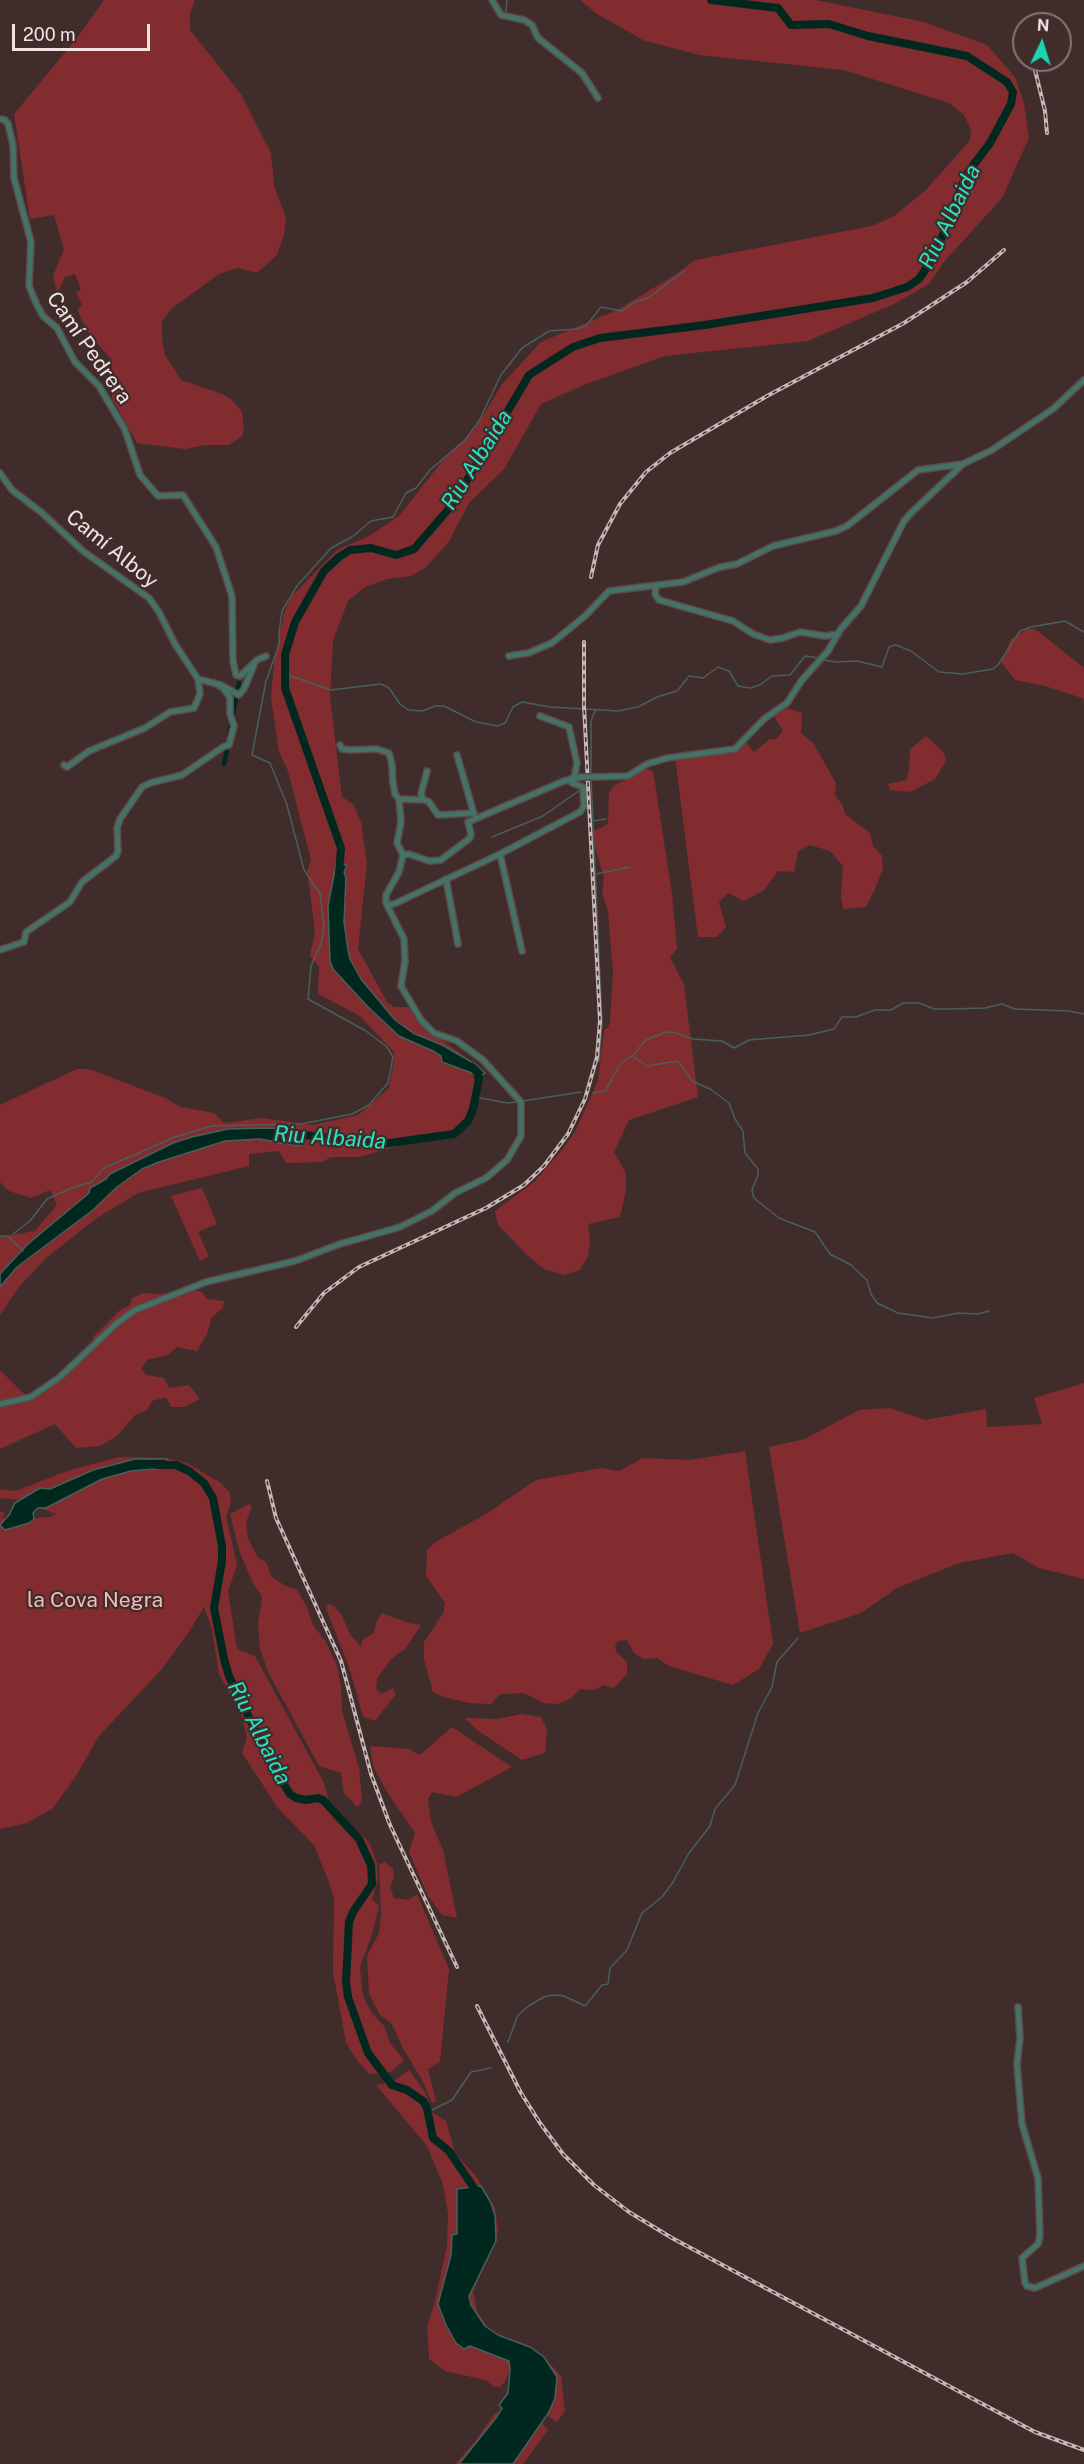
<!DOCTYPE html>
<html>
<head>
<meta charset="utf-8">
<style>
	body { margin:0 }
	#map { position:relative; width:1084px; height:2464px; overflow:hidden; background:#412c2c; font-family:"Public Sans",sans-serif }
	canvas { display:block }
	.north { position:absolute; left:1012px; top:12px; width:60px; height:60px; box-sizing:border-box; background:#412c2c; border:2px solid #877575; border-radius:50%; rotate:4deg; font-size:16px; font-weight:700; line-height:24px; text-align:center; color:#f1e3e2 }
	.north::after { content:''; display:block; margin:auto; width:21px; height:27px; background:#1ad5b2; clip-path:polygon(50% 0,100% 100%,50% 72%,0 100%) }
	.scale { position:absolute; left:12px; top:24px; width:138px; height:27px; box-sizing:border-box; border:3px solid #f1e3e2; border-top:0; padding-left:8px; font-size:18px; line-height:21px; white-space:nowrap; color:#f1e3e2; -webkit-text-stroke:4px #412c2c; paint-order:stroke }
</style>
</head>
<body>
<div id="map">
<canvas width="1084" height="2464"></canvas>
<div class="north">N</div>
<div class="scale">200 m</div>
</div>
<script>
const ctx = document.querySelector('canvas').getContext('2d');
ctx.lineJoin = 'round';
function paint(path, color) { ctx.fillStyle = color; ctx.fill(path, 'evenodd'); }
const shape = rows => new Path2D(rows.map(r => 'M' + r).join(''));
function strokePath(path, color, width, dash) { ctx.strokeStyle = color; ctx.lineWidth = width; ctx.lineCap = dash ? 'butt' : 'round'; ctx.setLineDash(dash || []); ctx.stroke(path); }
function label(font, color, halo, rows, align = 'center') {
  ctx.font = font + ' "Public Sans",sans-serif'; ctx.lineWidth = 4.5; ctx.setLineDash([]); ctx.textBaseline = 'middle'; ctx.strokeStyle = halo; ctx.fillStyle = color; for (const [text, x, y, turn = 0] of rows) {
    ctx.save(); ctx.translate(x, y); ctx.rotate((+turn || 0) * Math.PI / 180); ctx.textAlign = isNaN(turn) ? turn : align; if (halo) ctx.strokeText(text, 0, 0); ctx.fillText(text, 0, 0); ctx.restore();
  }
}
paint(shape([
	[104,0,195,0,190,13,190,30,241,94,271,153,274,186,286,218,284,234,277,255,257,273,237,268,219,274,171,309,162,322,162,338,165,355,181,380,222,394,232,400,242,412,244,431,241,437,229,445,205,445,185,449,137,443,112,398,112,360,89,334,77,309,82,305,76,292,81,290,75,274,65,277,57,294,53,276,64,249,54,215,30,219,14,114,77,38],
	[580,0,815,0,924,22,987,45,1015,77,1024,103,1029,138,1002,198,943,263,929,284,894,304,808,341,665,356,586,384,541,404,504,469,469,503,448,543,426,567,411,576,387,579,365,587,348,601,333,640,330,697,342,797,353,804,361,822,367,863,358,949,387,1002,394,1007,408,1007,420,1024,468,1059,476,1086,468,1117,452,1131,359,1157,331,1157,322,1162,286,1163,279,1151,249,1154,249,1166,138,1193,97,1218,46,1258,19,1287,0,1315,0,1237,35,1231,57,1205,50,1190,31,1198,9,1191,0,1182,0,1105,77,1069,89,1069,165,1098,181,1107,214,1113,224,1123,262,1118,313,1125,358,1115,389,1088,394,1060,394,1052,360,1016,318,994,319,967,310,956,315,931,307,871,311,860,288,771,279,752,271,697,274,663,284,613,292,596,337,550,369,536,399,516,444,459,474,430,503,383,541,342,617,310,675,275,695,260,872,226,894,216,926,190,970,140,971,129,964,115,949,103,844,70,699,55,643,40,597,14],
	[1027,629,1035,629,1084,668,1084,701,1082,698,1045,686,1015,680,1001,662,1011,639],
	[786,708,802,713,801,733,813,743,836,783,835,795,843,806,845,814,870,833,873,846,882,856,883,868,875,889,866,907,843,909,841,896,843,866,830,851,810,845,798,851,794,872,778,871,763,891,743,901,728,893,719,902,726,927,717,937,698,937,675,758,729,753,736,751,746,742,754,752,770,739,776,739,783,731,774,716],
	[926,736,944,753,946,761,935,779,910,792,890,790,888,784,907,780,909,770,910,749],
	[647,769,653,771,672,893,677,949,670,957,684,985,698,1097,629,1120,614,1152,626,1173,626,1190,620,1217,588,1224,590,1241,588,1256,580,1270,564,1275,544,1269,527,1255,498,1225,495,1211,535,1181,561,1151,575,1132,598,1080,604,1030,608,1028,610,1021,613,974,608,911,602,892,604,878,594,843,594,831,608,824,609,793,613,786],
	[202,1188,217,1224,198,1232,209,1257,200,1261,171,1196],
	[195,1290,202,1292,207,1299,224,1301,223,1308,212,1317,207,1334,197,1351,177,1347,168,1355,147,1360,141,1369,147,1375,164,1378,169,1388,189,1385,200,1399,184,1407,171,1407,166,1397,152,1401,147,1410,135,1415,117,1436,100,1446,76,1448,55,1424,0,1449,0,1370,29,1399,95,1347,93,1337,119,1311,130,1305,132,1298,143,1293,160,1294],
	[1084,1383,1084,1579,1039,1568,1013,1553,959,1563,897,1588,861,1613,800,1633,769,1447,805,1439,859,1410,890,1408,925,1420,986,1409,987,1427,1042,1424,1034,1398],
	[745,1451,773,1644,759,1669,733,1685,669,1666,657,1658,644,1659,634,1653,627,1640,618,1641,615,1646,617,1653,627,1662,627,1674,614,1688,604,1685,595,1690,580,1689,570,1699,558,1704,544,1703,524,1693,500,1694,491,1704,469,1703,444,1697,433,1692,424,1659,424,1642,444,1612,445,1603,426,1576,427,1550,437,1541,486,1514,536,1480,602,1468,619,1471,643,1458,690,1460],
	[119,1457,165,1458,187,1463,221,1483,230,1493,231,1502,226,1517,237,1565,228,1591,237,1649,255,1656,324,1783,329,1801,338,1813,369,1842,377,1863,378,1878,372,1899,379,1906,372,1935,360,1967,363,1996,371,2012,384,2026,390,2043,404,2060,391,2072,370,2074,358,2062,346,2043,333,1972,334,1900,331,1887,314,1845,278,1808,242,1753,247,1737,241,1714,219,1674,212,1629,204,1607,187,1635,161,1670,99,1736,76,1776,53,1808,27,1823,0,1829,0,1511,5,1513,2,1517,8,1520,49,1517,56,1514,18,1500,0,1498,0,1489,16,1491,67,1471],
	[249,1504,252,1507,246,1522,248,1538,258,1558,266,1562,272,1577,284,1585,297,1590,307,1607,313,1625,326,1642,337,1666,341,1685,342,1711,359,1768,362,1802,357,1807,344,1793,341,1773,319,1766,268,1672,260,1649,258,1624,262,1597,253,1583,240,1553,230,1514],
	[328,1604,334,1606,341,1614,350,1634,361,1647,362,1640,374,1633,376,1623,382,1613,408,1623,421,1625,405,1649,391,1659,377,1679,376,1688,381,1694,393,1688,396,1694,375,1721,363,1717,350,1670,326,1608],
	[521,1714,541,1717,547,1729,545,1753,522,1760,477,1730,465,1718,498,1719],
	[452,1727,512,1767,456,1797,432,1792,428,1800,431,1822,443,1850,457,1918,442,1915,428,1896,409,1852,415,1833,387,1792,373,1766,370,1746,409,1749,420,1755],
	[385,1862,393,1869,394,1878,390,1887,394,1898,408,1900,417,1894,449,1969,440,2062,428,2069,436,2102,432,2103,422,2080,403,2048,392,2024,380,2015,369,1994,367,1956,379,1933,381,1914,379,1864],
	[409,2070,425,2092,433,2113,446,2121,455,2153,476,2176,495,2208,498,2230,496,2241,473,2291,477,2312,493,2335,523,2346,543,2356,561,2376,565,2411,557,2422,546,2415,542,2420,542,2423,548,2430,523,2464,455,2464,474,2443,495,2413,514,2409,512,2365,505,2381,501,2386,495,2387,485,2380,445,2371,429,2359,427,2326,434,2306,447,2245,448,2214,443,2184,427,2146,376,2085,393,2082]
]), '#832c30');
const water = shape([
	[336,865,347,865,344,872,346,878,344,922,348,950,350,959,361,979,395,1020,413,1033,442,1045,475,1064,485,1073,480,1076,442,1062,441,1056,433,1051,399,1036,368,1007,333,969,330,961,328,906,336,865],
	[267,1128,294,1129,304,1139,303,1144,298,1146,260,1139,225,1141,159,1162,142,1169,117,1187,93,1210,17,1267,0,1287,0,1274,28,1244,89,1193,90,1188,106,1179,110,1174,173,1143,192,1137,228,1129,267,1128],
	[135,1459,167,1459,166,1468,131,1471,102,1479,46,1508,38,1508,33,1513,34,1519,29,1523,5,1530,0,1525,9,1515,15,1503,40,1488,50,1489,93,1470,135,1459],
	[481,2186,491,2203,495,2216,496,2241,469,2296,471,2305,485,2326,498,2335,530,2347,544,2357,557,2377,555,2398,549,2412,513,2464,459,2464,496,2418,502,2408,499,2405,508,2393,510,2370,509,2361,470,2346,464,2349,456,2343,446,2325,438,2304,451,2255,452,2235,457,2234,457,2189,481,2186]
]);
paint(water, '#00281f');
strokePath(water, '#48605a', 1.5);
strokePath(shape([
	[506,12,507,0],
	[824,660,836,662,857,661,882,667,889,647,896,645,911,651,939,672,963,674,993,669,998,665,1020,631,1031,627,1065,621,1084,632],
	[285,674,331,690,381,684,389,688,400,704,408,710,422,711,435,706,444,706,476,722,498,726,505,723,513,707,522,702,550,707,618,711,638,707,657,697,677,691,689,676,703,678,718,667,729,671,738,686,750,688,760,685,772,676,790,675,805,656,820,658],
	[591,774,591,721,595,711],
	[591,779,602,1022,599,1062],
	[593,821,606,819],
	[492,837,543,816,580,790],
	[596,874,630,867],
	[634,1057,647,1066,678,1061,692,1081,710,1089,729,1103,735,1119,743,1131,745,1153,758,1169,758,1175,752,1190,754,1198,779,1218,815,1232,830,1254,851,1265,867,1280,871,1294,877,1303,898,1313,933,1318,958,1313,978,1314,989,1311],
	[593,1093,605,1091,621,1063,633,1055,646,1040,666,1032,677,1033,693,1039,722,1041,734,1048,749,1040,809,1035,834,1029,842,1017,856,1017,875,1010,891,1010,903,1003,919,1003,934,1009,948,1009,985,1008,1002,1004,1015,1009,1069,1011,1084,1014],
	[475,1097,507,1103,518,1102],
	[523,1101,581,1092],
	[13,1234,30,1221,47,1199,74,1187,92,1182,104,1168,175,1137,212,1126,301,1124,352,1114,369,1105,388,1083,393,1057,387,1047,366,1031,308,999,311,966,321,944,324,926,320,893,304,870,287,805,270,763,252,755,266,681,279,645,279,633,282,611,297,586,331,548,352,537,371,521,393,517,406,493,416,488,430,470,465,440,479,421,501,375,522,348,549,331,576,329,586,326,601,307,622,311,635,302,648,298,684,271],
	[0,1236,8,1236,23,1251],
	[508,2042,518,2015,530,2005,546,1996,555,1995,564,1996,585,2006,602,1985,608,1984,610,1968,627,1950,642,1913,662,1897,673,1882,689,1853,710,1826,715,1809,735,1785,758,1713,772,1687,777,1662,798,1638],
	[428,2112,452,2100,471,2072,491,2068]
]), '#48605a', 1.5);
strokePath(shape([
	[229,735,239,683],
	[224,764,228,743]
]), '#00281f', 4.5);
strokePath(shape([
	[339,875,341,848,285,688,285,655,295,622,324,571,339,557,350,550,371,548,396,555,414,549,453,504,529,375,573,347,600,338,705,325,873,298,907,287,919,279,935,255,966,175,990,143,1011,104,1013,92,1007,82,967,56,868,36,829,24,791,25,778,8,711,0],
	[288,1133,382,1144,454,1134,468,1121,473,1109,479,1079,478,1073,472,1067],
	[157,1465,176,1465,189,1471,204,1483,213,1498,222,1546,222,1561,214,1608,224,1659,229,1676,274,1769,290,1794,296,1798,306,1800,318,1798,323,1800,359,1839,371,1865,372,1884,353,1912,349,1922,346,1982,348,1997,368,2053,392,2085,407,2090,423,2101,427,2108,433,2138,449,2151,478,2194]
]), '#00281f', 8);
const minor = shape([
	[492,0,501,15,524,20,532,25,538,38,582,73,598,98],
	[0,119,5,120,8,124,13,145,14,178,31,242,29,286,37,305,43,316,57,328,75,362,99,386,125,430,140,475,158,496,183,495,216,547,232,596,233,661,236,675,240,676,257,660,266,656],
	[0,473,12,490,41,512,83,551,149,598,159,612,175,644,198,679,221,685,239,695,244,689,254,665],
	[656,587,655,594,659,600,733,621,753,634,770,640,783,638,800,632,825,636,838,634],
	[509,656,528,653,552,643,585,616,609,591,683,582,720,567,737,564,773,546,836,531,847,526,918,470,963,464],
	[540,716,569,727,577,763,574,778],
	[340,745,342,749,349,750,377,749,389,753,392,764,393,783,395,794,399,799,425,800,429,802,438,815,474,813],
	[457,755,474,814],
	[64,765,67,767,89,751,145,728,170,712,194,708,200,694,198,679],
	[592,777,628,776,647,764,667,758,735,749,764,719,787,703,802,680,828,651,840,630,861,606,904,521,912,512,963,464,992,450,1053,409,1084,380],
	[399,799,401,822,397,843,403,855],
	[423,800,421,794,427,771],
	[500,854,522,951],
	[446,879,458,944],
	[387,905,394,904,500,854,580,812,584,806,583,787,572,783,570,779],
	[0,950,24,942,26,932,70,902,82,882,116,856,118,851,117,828,120,819,142,787,150,783,182,775,223,747,229,745,234,726,230,714,230,697,223,688,215,683],
	[0,1404,31,1397,60,1377,116,1324,135,1310,206,1282,295,1261,340,1244,400,1227,432,1211,455,1193,486,1178,507,1160,521,1136,521,1102,483,1060,457,1041,434,1033,421,1020,401,986,405,961,404,939,386,903,386,895,399,872,403,855,409,854,429,861,441,860,470,838,471,834,468,822,564,781,581,777],
	[1018,2007,1020,2038,1017,2064,1022,2124,1038,2178,1040,2236,1038,2244,1022,2258,1025,2283,1027,2286,1035,2288,1084,2266]
]);
strokePath(minor, '#5d4949', 8);
strokePath(minor, '#457266', 5);
const rail = shape([
	[1035,70,1045,111,1047,133],
	[591,577,598,545,620,504,646,472,670,453,767,396,904,323,967,282,1004,250],
	[296,1327,324,1293,359,1267,486,1208,524,1185,544,1166,568,1134,585,1099,597,1057,600,1021,584,705,584,642],
	[267,1481,276,1518,341,1661,371,1774,390,1825,457,1967],
	[477,2006,521,2093,540,2123,563,2154,594,2185,629,2212,672,2238,1035,2432,1084,2450]
]);
strokePath(rail, '#c7b8b7', 4);
strokePath(rail, '#412c2c', 1.5, [4.5]);
const minorBridge = shape([
	[581,777,592,777]
]);
strokePath(minorBridge, '#5d4949', 8, []);
strokePath(minorBridge, '#457266', 5);
label('21px', '#f1e3e2', '#412c2c', [
	["Camí Pedrera",89,348,55],
	["Camí Alboy",112,549,39]
]);
label('21px', '#f1bdbb', '#412c2c', [
	["la Cova Negra",95,1601]
]);
label('italic 22px', '#26e4bf', '#412c2c', [
	["Riu Albaida",950,217,-64],
	["Riu Albaida",477,460,-58],
	["Riu Albaida",330,1138,4],
	["Riu Albaida",259,1733,63]
]);
</script>
</body>
</html>
